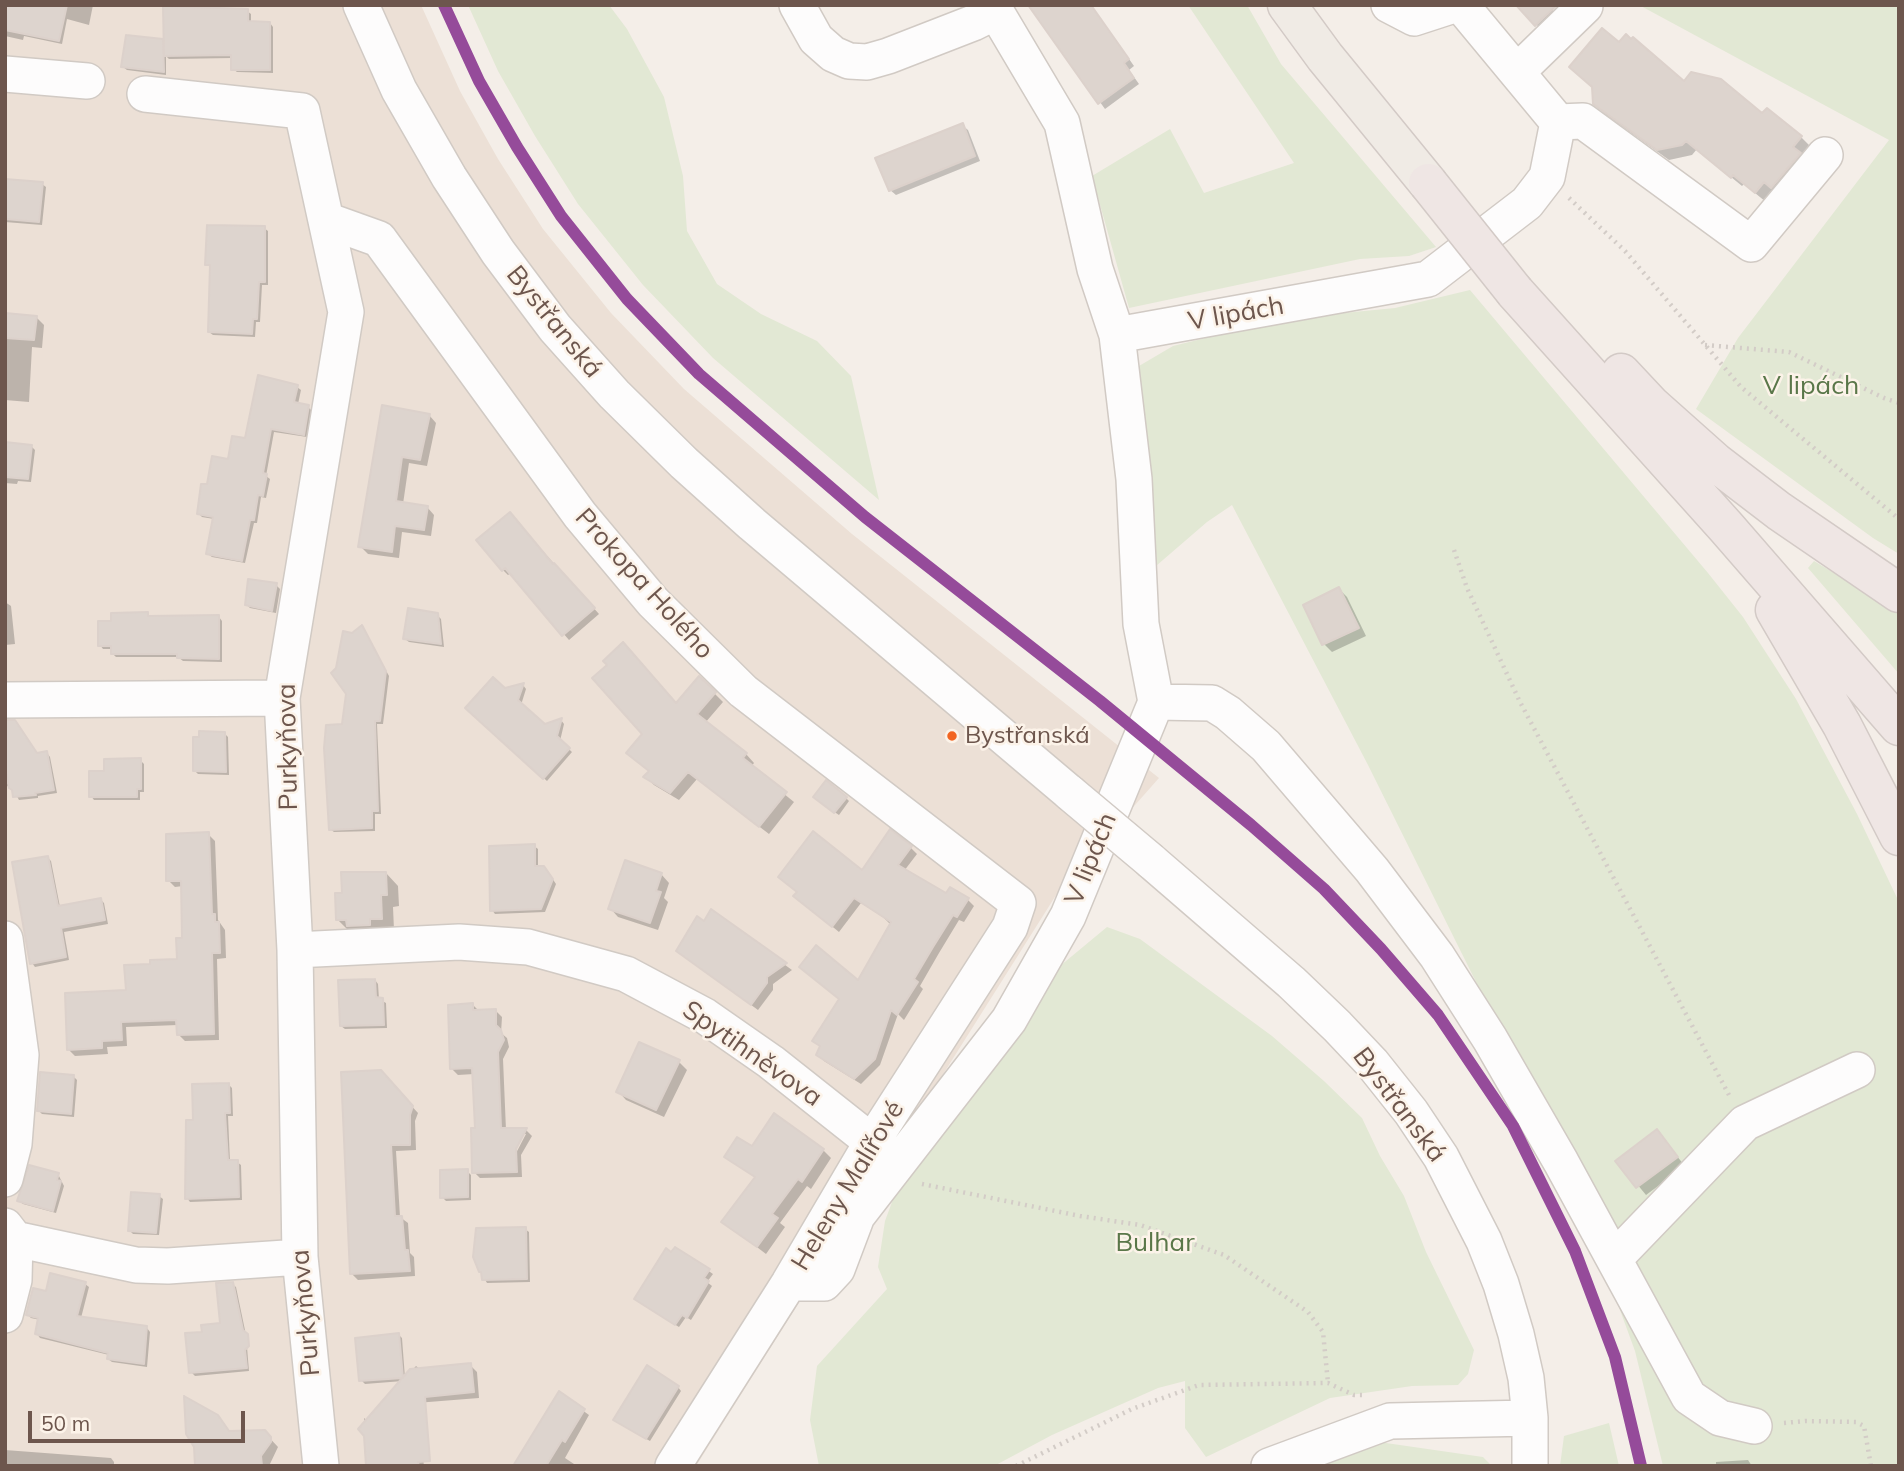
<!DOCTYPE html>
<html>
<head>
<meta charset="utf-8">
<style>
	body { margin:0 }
	#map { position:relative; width:1904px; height:1471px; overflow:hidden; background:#f4eee8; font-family:Mulish,sans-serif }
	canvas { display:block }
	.frame { position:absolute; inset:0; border:7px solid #6d564d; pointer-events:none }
	.scale { position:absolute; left:28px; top:1411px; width:217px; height:32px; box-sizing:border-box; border:4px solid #6d564d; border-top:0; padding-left:9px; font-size:21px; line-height:24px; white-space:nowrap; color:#6d564d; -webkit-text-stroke:5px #fcf3e9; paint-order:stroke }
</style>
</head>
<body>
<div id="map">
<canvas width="1904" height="1471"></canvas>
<div class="frame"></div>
<div class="scale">50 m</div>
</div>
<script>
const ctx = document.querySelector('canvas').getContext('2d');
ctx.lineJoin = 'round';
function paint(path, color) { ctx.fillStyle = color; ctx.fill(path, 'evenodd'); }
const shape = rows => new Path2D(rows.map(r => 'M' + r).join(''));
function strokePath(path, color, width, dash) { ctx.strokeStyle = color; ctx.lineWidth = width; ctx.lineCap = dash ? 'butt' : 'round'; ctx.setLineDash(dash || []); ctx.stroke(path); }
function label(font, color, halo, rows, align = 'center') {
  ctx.font = font + ' Mulish,sans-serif'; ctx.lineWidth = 5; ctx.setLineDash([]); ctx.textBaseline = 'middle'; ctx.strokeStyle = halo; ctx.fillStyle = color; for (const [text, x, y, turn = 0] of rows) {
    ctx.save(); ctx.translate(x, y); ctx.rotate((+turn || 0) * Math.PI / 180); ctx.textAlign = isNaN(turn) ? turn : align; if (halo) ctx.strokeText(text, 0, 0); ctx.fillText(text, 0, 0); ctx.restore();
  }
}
paint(shape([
	[5,5,421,5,460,91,498,159,543,229,611,313,684,389,852,534,1159,778,1058,892,696,1466,5,1466]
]), '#ece0d6');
paint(shape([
	[468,5,609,5,627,29,664,97,683,176,687,231,717,284,761,314,817,341,851,376,879,500,713,358,643,285,578,204,535,136,498,71],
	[1188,5,1247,5,1281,64,1436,247,1409,256,1360,259,1129,308,1092,176,1170,129,1204,193,1294,163],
	[1639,5,1899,5,1899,554,1873,538,1696,409,1738,338,1889,140],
	[1470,290,1708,573,1743,617,1796,699,1857,814,1899,902,1899,1466,1663,1466,1635,1351,1595,1242,1489,1051,1480,990,1368,765,1232,505,1207,522,1156,566,1139,403,1139,366,1173,346,1234,331,1313,316,1395,308],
	[1814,561,1899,612,1899,674,1808,568],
	[1107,927,1140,939,1272,1036,1324,1081,1362,1118,1380,1156,1404,1196,1426,1252,1474,1350,1468,1374,1458,1385,1412,1386,1330,1398,1206,1457,1185,1428,1185,1381,1158,1388,1052,1435,994,1466,819,1466,810,1420,817,1366,887,1289,878,1267,885,1221,895,1194,978,1090,1060,966],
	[1609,1423,1619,1466,1560,1466,1564,1436],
	[1379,1442,1483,1457,1492,1466,1312,1466]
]), '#e2e8d4');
paint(shape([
	[5,5,93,5,89,25,67,19,62,44,24,36,23,40,5,36],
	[1030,5,1091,5,1134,66,1129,70,1139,84,1105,109],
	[1548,5,1564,23,1549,38,1524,11],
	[247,11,251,14,251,23,270,23,273,27,273,73,237,72,233,69,233,58,169,59,166,56,166,75,127,70,123,67,162,41,165,44],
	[1620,45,1685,83,1763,116,1801,137,1811,147,1766,202,1744,184,1742,186,1697,149,1692,155,1669,160,1605,114,1594,103],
	[962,125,968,130,980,161,896,195,890,190],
	[5,180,42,184,46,187,42,225,5,222],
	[264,228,268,231,268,285,262,285,260,322,256,322,255,337,213,335,209,332,212,268,207,264],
	[5,315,36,317,44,325,42,348,32,347,29,402,5,400],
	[297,387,301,390,298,404,308,407,312,411,307,437,274,432,266,476,270,479,266,498,261,497,257,523,254,523,245,563,212,557,208,554,214,519,202,517,198,513,209,486,246,440],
	[384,407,429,415,436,423,427,466,409,463,403,504,427,507,434,515,431,536,402,532,399,558,368,554,360,546],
	[5,444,31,446,35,450,31,482,18,481,17,484,5,483],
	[515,520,599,614,569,640,511,573,508,575,503,570],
	[276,585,280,589,276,613,250,608,247,605],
	[1339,589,1347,597,1366,636,1332,652,1324,644,1305,606],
	[5,602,11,606,15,644,5,645],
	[148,614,151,618,219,617,222,621,222,662,183,661,178,657,116,657,113,654,113,649,103,649,100,645,113,622],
	[437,615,441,619,444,647,409,642,405,639],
	[362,627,389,676,383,724,377,724,381,814,375,814,375,831,334,832,330,829,353,635],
	[699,678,723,702,705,723,746,754,754,763,751,767,794,802,769,834,697,779,679,800,654,785,646,777,650,772,677,705],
	[523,685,526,689,521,705,545,726,561,720,564,724,560,741,572,752,547,781,467,708,505,690],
	[224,733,228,737,229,775,198,774,195,771],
	[47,753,50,757,57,793,38,796,38,798,19,800,14,791,6,785,38,755],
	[140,760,144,764,144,792,140,792,140,800,94,800,91,796,106,773],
	[846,798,849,801,839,815,818,801],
	[208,834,215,841,218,920,225,930,226,958,217,959,219,1040,185,1041,179,1035,178,1025,126,1027,127,1046,107,1047,108,1054,75,1056,69,1050,128,991,179,961,184,939,183,886,175,887,168,880],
	[534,846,538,849,538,868,548,872,556,884,545,912,495,914,492,910],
	[911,848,917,854,904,871,946,896,968,900,974,906,964,922,959,920,939,953,920,986,923,989,904,1020,898,1014,880,1065,861,1084,824,1061,818,1054,821,1048,815,1041,859,982,891,925,883,917,861,903,839,932,802,902],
	[48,858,51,861,60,907,101,900,104,903,108,924,64,932,69,960,35,967,32,963],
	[386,873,398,886,399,906,393,907,394,930,350,932,337,919,344,895],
	[661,874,669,883,664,898,668,902,658,930,618,917,610,908],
	[712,912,792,970,773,984,773,990,758,1010,678,951,705,923],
	[375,980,378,984,379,999,386,1003,387,1028,345,1029,341,1026],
	[473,1005,479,1011,496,1011,502,1017,501,1033,507,1038,509,1047,503,1059,506,1130,526,1130,532,1136,521,1155,522,1177,480,1178,474,1172,477,1130,474,1074,458,1075,452,1069],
	[522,1134,526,1134,514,1157,510,1155],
	[679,1062,687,1070,664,1117,626,1100,618,1091],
	[73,1076,77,1080,74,1117,42,1114,39,1111],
	[387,1079,418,1113,415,1121,416,1150,396,1151,400,1217,408,1223,410,1253,414,1257,415,1276,358,1280,352,1274],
	[228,1084,232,1088,233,1116,228,1116,230,1162,237,1162,241,1165,242,1200,190,1202,187,1198,195,1122],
	[1657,1132,1685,1166,1646,1195,1618,1161],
	[752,1148,823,1150,831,1158,811,1189,807,1186,780,1223,785,1227,766,1254,724,1222,756,1178,726,1157],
	[467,1171,471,1175,471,1200,446,1201,442,1197],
	[58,1174,64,1186,56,1213,23,1204,19,1201],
	[159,1196,163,1199,159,1235,133,1234,129,1230],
	[525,1229,529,1232,530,1282,487,1283,480,1271],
	[676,1249,713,1274,707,1282,712,1286,691,1320,686,1317,679,1327,640,1303],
	[85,1284,89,1287,81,1318,147,1328,150,1332,147,1367,112,1362,108,1359,109,1355,40,1338,37,1334,40,1320,31,1318,28,1315,47,1293],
	[232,1284,236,1287,246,1335,249,1371,195,1376,191,1372,204,1334,222,1324],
	[399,1335,402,1338,405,1378,416,1366,421,1370,470,1365,477,1372,479,1398,416,1403,424,1466,368,1466,364,1418,368,1421,403,1381,365,1384,361,1380],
	[678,1387,681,1391,650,1441,618,1423],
	[560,1394,589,1415,565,1458,577,1466,521,1466],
	[217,1416,231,1433,264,1432,278,1447,269,1466,197,1466],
	[5,1450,111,1458,114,1462,114,1466,5,1466],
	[1748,1460,1752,1466,1716,1466,1716,1462]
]), '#0003');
const building = shape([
	[5,5,67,5,59,41,5,30,5,5],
	[1028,5,1091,5,1129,59,1124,63,1134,78,1098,104,1028,5],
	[1516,5,1557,5,1535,26,1516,5],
	[163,6,248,9,248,21,270,22,270,70,231,70,231,55,164,56,163,6],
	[1602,28,1619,42,1626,34,1631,39,1633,37,1684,81,1691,72,1721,79,1762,113,1767,108,1802,136,1793,147,1801,153,1771,188,1764,182,1755,193,1733,175,1731,178,1686,141,1682,145,1657,150,1593,104,1592,87,1569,67,1602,28],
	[126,35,163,39,164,72,121,67,126,35],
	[963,123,975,156,889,191,875,158,963,123],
	[5,179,43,182,39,222,5,219,5,179],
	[207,225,265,226,265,282,259,282,257,319,253,319,252,334,208,332,210,265,205,265,207,225],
	[5,313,37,316,34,340,5,338,5,313],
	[258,375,298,385,294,402,309,405,304,435,271,429,263,473,267,474,263,496,258,495,254,520,250,520,242,561,206,554,213,517,197,514,201,484,207,484,212,456,228,459,232,436,245,438,258,375],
	[382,405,430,414,420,460,402,457,396,501,428,506,424,530,395,526,392,552,358,547,382,405],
	[5,442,32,445,28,479,5,477,5,442],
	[510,512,553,564,554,563,595,608,562,636,505,568,502,571,476,540,510,512],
	[248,579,277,583,272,611,245,605,248,579],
	[1339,587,1359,628,1322,645,1303,605,1339,587],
	[408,608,438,613,441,644,403,639,408,608],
	[148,612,148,616,219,615,219,659,177,658,177,654,111,654,111,646,98,646,98,621,111,621,111,613,148,612],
	[362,625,386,671,380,721,375,721,378,811,372,811,372,828,329,830,324,748,326,725,342,724,346,694,331,673,336,668,343,631,352,633,362,625],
	[623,642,676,703,699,676,716,692,697,714,747,753,743,758,787,792,759,827,688,772,670,793,643,777,649,771,626,753,642,734,592,678,607,665,603,661,623,642],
	[493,677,505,688,524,683,518,700,545,724,562,718,557,736,570,748,543,779,465,708,493,677],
	[5,720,15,720,37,753,47,751,54,790,35,793,36,795,13,797,12,790,9,788,5,765,5,720],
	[199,731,225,732,226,772,193,771,193,737,199,737,199,731],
	[141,758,141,789,137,789,137,797,89,797,89,771,104,771,104,759,141,758],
	[826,780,847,797,834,813,813,797,826,780],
	[890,829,912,846,898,865,946,893,950,887,969,898,957,917,953,915,933,947,914,979,918,982,897,1015,891,1010,875,1059,854,1079,816,1055,820,1046,812,1041,839,999,799,967,816,945,858,980,891,922,854,898,832,927,793,896,797,892,778,877,813,831,862,870,890,829],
	[209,832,212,914,215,914,215,922,219,922,220,953,212,953,214,1034,177,1035,176,1020,121,1022,122,1040,102,1041,102,1048,67,1050,65,993,126,990,124,965,150,964,150,960,177,959,176,938,182,938,181,881,166,881,166,834,209,832],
	[535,844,535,866,544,866,553,879,541,909,490,911,489,846,535,844],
	[48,856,58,906,101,898,105,920,61,928,66,957,30,964,12,862,48,856],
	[625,860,662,873,656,891,661,892,650,923,608,909,625,860],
	[341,872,386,872,387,895,381,895,382,919,370,919,370,925,347,926,346,920,336,920,335,893,342,893,341,872],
	[711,909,787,963,767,977,767,983,751,1005,676,951,697,916,704,921,711,909],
	[375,979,376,997,383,998,384,1025,340,1026,338,980,375,979],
	[473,1003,473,1010,496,1009,496,1025,501,1030,504,1040,498,1052,501,1128,527,1128,516,1149,517,1172,472,1173,471,1128,475,1128,472,1068,450,1069,448,1005,473,1003],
	[639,1042,680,1060,656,1110,616,1092,639,1042],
	[381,1070,413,1106,410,1115,410,1145,391,1145,395,1216,402,1216,405,1250,408,1250,410,1271,350,1274,341,1072,381,1070],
	[40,1072,74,1075,71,1114,37,1111,40,1072],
	[229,1083,230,1113,225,1113,228,1160,238,1160,239,1197,185,1199,186,1120,193,1120,192,1084,229,1083],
	[774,1113,824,1149,802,1182,798,1179,772,1214,778,1218,757,1247,721,1222,755,1177,724,1157,737,1137,752,1146,774,1113],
	[1657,1129,1678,1157,1636,1188,1615,1161,1657,1129],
	[29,1165,59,1173,57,1180,61,1181,53,1211,17,1201,29,1165],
	[468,1169,468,1197,440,1198,440,1170,468,1169],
	[131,1192,160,1194,156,1233,128,1231,131,1192],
	[526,1227,527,1279,482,1280,481,1272,479,1272,473,1257,476,1228,526,1227],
	[675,1247,710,1269,704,1278,709,1281,687,1318,682,1315,675,1325,634,1299,666,1248,671,1252,675,1247],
	[50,1273,86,1282,77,1316,147,1326,144,1364,107,1359,108,1353,35,1334,38,1318,26,1315,33,1288,46,1291,50,1273],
	[233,1282,243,1330,248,1334,249,1346,245,1350,247,1368,189,1373,185,1333,202,1332,201,1325,220,1323,216,1283,233,1282],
	[399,1333,403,1378,359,1381,355,1338,399,1333],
	[471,1363,474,1392,425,1397,430,1461,418,1462,419,1466,366,1466,364,1436,358,1429,410,1369,471,1363],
	[647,1365,679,1386,646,1439,613,1420,647,1365],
	[559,1391,585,1409,565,1442,562,1440,546,1466,513,1466,559,1391],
	[184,1396,218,1415,229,1431,265,1430,271,1437,271,1442,261,1456,262,1466,195,1466,194,1447,186,1434,184,1396]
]);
paint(building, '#ddd4ce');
strokePath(building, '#dcd1cb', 2);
const minor = shape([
	[361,5,399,90,449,177,498,252,555,328,614,394,684,463,752,524,1070,793],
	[797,5,816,39,833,54,849,61,867,62,888,56,973,23,995,12],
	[1389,5,1414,18,1454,5],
	[1517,72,1585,6],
	[5,74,87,81],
	[145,94,302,111,346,312,282,698,295,950,300,1257,321,1466],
	[1558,122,1583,121,1751,244,1825,155],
	[326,220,379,239,580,515,653,602,743,691,1018,903,1010,927,872,1142,789,1283,673,1466],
	[1117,335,1428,279,1527,203,1547,177,1558,122,1461,5],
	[5,700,282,698],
	[1156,702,1212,703,1228,713,1266,746,1372,870,1437,956,1490,1039,1561,1162,1689,1397,1720,1418,1754,1426],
	[1151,861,1291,982,1337,1026,1372,1063,1411,1112,1441,1157,1484,1241,1501,1284,1516,1334,1526,1378,1530,1418,1530,1466],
	[5,939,21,1055,14,1144,5,1179],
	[295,950,459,942,528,947,626,974,705,1016,771,1062,872,1142],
	[5,1226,15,1239,14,1280,5,1315],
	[15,1239,136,1265,168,1266,300,1257],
	[1614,1259,1745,1123,1857,1070],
	[789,1283,824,1283,837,1269,857,1216,1009,1020,1068,916,1156,702,1141,624,1134,479,1117,335,1095,269,1062,123,992,5],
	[1269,1466,1390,1421,1530,1418]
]);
const major = shape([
	[1287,5,1325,57,1428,183]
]);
const highway = shape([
	[1515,292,1726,527,1899,726],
	[1621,373,1651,405,1715,462,1779,511,1899,593],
	[1775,610,1842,725,1899,836]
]);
strokePath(minor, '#d1cac4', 38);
strokePath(major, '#d3cac6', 41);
strokePath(highway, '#d3cac6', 41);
strokePath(shape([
	[1569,198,1625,251,1741,387,1899,519],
	[1705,345,1789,352,1884,398,1899,403],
	[1454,550,1467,588,1520,702,1729,1095],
	[922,1184,1080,1216,1140,1225,1224,1255,1308,1312,1323,1332,1328,1383],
	[1784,1423,1805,1421,1856,1422,1864,1426,1871,1466],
	[1016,1466,1132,1409,1199,1385,1328,1383,1354,1395,1363,1395]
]), '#d3ccc7', 4.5, [2, 5]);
strokePath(minor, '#fdfcfc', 35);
strokePath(major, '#f0ebe5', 38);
strokePath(highway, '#efe6e4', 38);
const minorBridge = shape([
	[1070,793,1151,861]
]);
const highwayBridge = shape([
	[1428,183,1515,292]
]);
strokePath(minorBridge, '#d1cac4', 38, []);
strokePath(highwayBridge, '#d3cac6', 41, []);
strokePath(minorBridge, '#fdfcfc', 35);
strokePath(highwayBridge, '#efe6e4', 38);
strokePath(shape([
	[444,5,479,81,517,147,561,216,627,299,699,374,865,517,1100,701,1251,825,1324,889,1381,949,1438,1015,1513,1126,1575,1251,1615,1357,1641,1466]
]), '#954b9a', 12);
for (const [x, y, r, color] of [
	[952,736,6,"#f26522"]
]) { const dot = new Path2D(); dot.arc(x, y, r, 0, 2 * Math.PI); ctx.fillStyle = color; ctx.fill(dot); strokePath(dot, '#fcf3e9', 2.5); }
label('24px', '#6d564d', '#fcf3e9', [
	["Bystřanská",965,736]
], 'left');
label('26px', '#6d564d', '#fcf3e9', [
	["V lipách",1236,314,-10],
	["Bystřanská",554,322,51],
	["Prokopa Holého",644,584,48],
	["Purkyňova",288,747,-91],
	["V lipách",1091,859,-68],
	["Spytihněvova",752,1054,35],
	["Bystřanská",1399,1105,53],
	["Heleny Malířové",848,1186,-59],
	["Purkyňova",306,1313,-95]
]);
label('26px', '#5a7749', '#fcf3e9', [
	["V lipách",1811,386],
	["Bulhar",1155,1243]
]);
</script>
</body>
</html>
